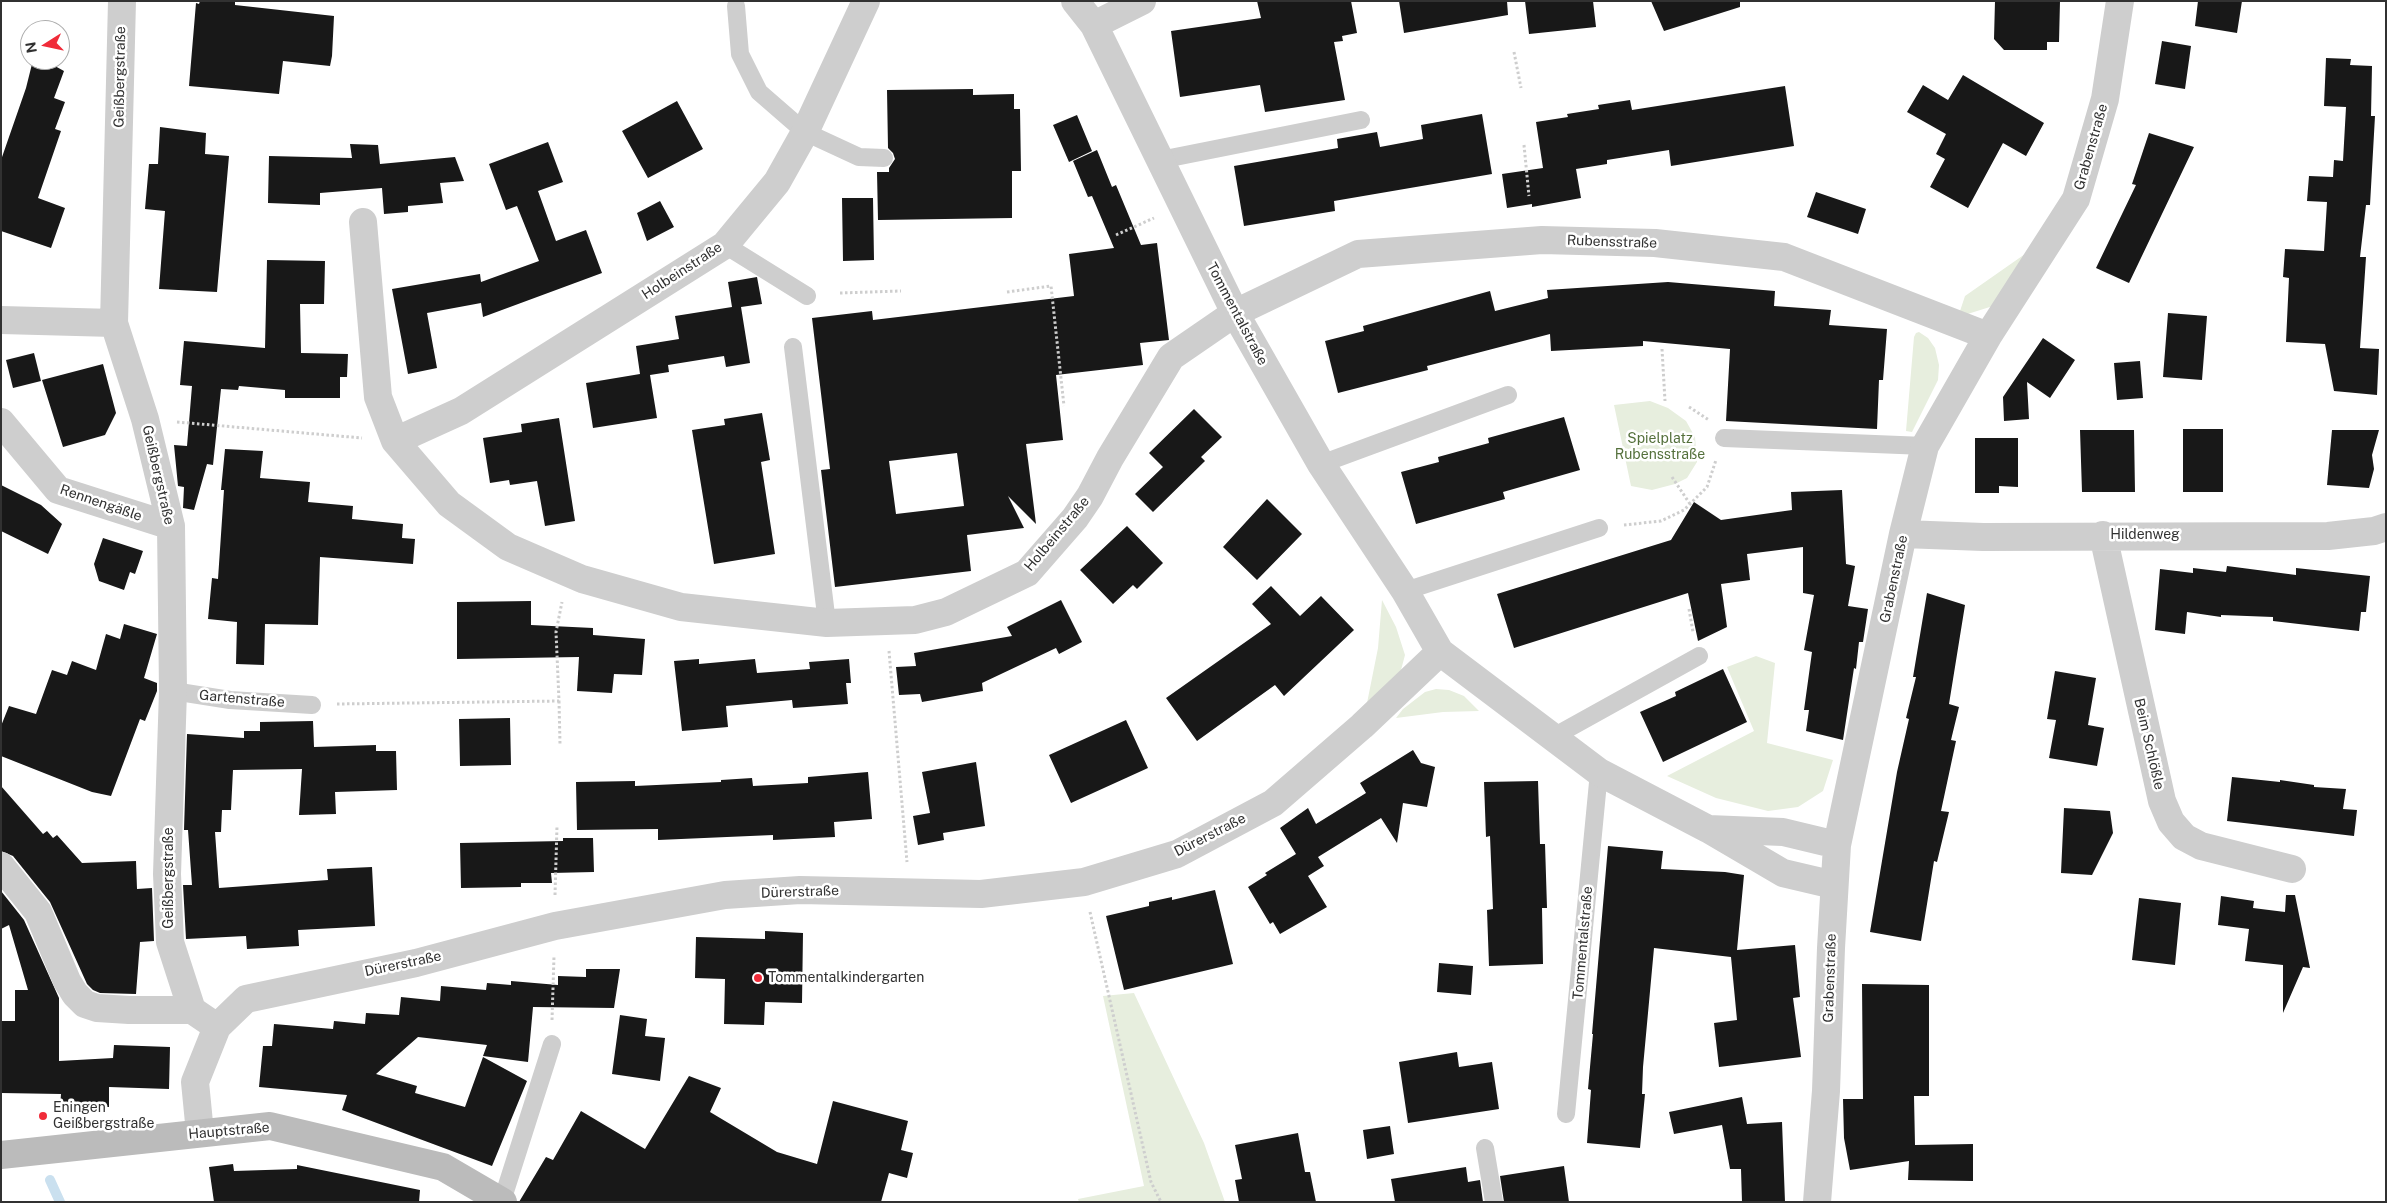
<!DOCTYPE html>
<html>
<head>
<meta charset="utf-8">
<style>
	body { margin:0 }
	#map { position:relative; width:2387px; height:1203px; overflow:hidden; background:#fff; font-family:"Public Sans",sans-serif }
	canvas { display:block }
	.frame { position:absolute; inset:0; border:2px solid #313131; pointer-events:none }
	.north { position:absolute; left:20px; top:20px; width:50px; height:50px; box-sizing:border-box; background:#fff; border:1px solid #adadad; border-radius:50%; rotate:260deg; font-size:14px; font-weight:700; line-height:20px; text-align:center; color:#313131 }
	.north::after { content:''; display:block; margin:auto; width:18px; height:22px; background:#f02b39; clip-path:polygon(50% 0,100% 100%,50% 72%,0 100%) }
</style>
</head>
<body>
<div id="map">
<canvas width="2387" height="1203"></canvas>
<div class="frame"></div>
<div class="north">N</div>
</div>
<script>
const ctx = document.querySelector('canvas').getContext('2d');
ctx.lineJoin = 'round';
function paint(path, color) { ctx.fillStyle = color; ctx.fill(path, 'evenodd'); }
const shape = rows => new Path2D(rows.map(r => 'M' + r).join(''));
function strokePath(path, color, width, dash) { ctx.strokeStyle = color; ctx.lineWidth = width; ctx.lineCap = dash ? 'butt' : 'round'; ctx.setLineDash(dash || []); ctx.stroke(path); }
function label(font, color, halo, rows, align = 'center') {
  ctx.font = font + ' "Public Sans",sans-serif'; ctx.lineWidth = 5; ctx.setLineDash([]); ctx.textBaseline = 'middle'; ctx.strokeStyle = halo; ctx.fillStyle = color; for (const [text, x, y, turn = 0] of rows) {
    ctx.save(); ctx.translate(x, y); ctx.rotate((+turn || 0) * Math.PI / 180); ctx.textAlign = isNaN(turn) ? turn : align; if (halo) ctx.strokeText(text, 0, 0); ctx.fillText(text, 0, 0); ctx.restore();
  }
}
paint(shape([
	[2035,247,1993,306,1958,317,1965,296],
	[1919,332,1928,338,1935,348,1939,365,1938,380,1912,432,1906,431,1914,337,1916,333],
	[1650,401,1668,408,1686,421,1695,437,1697,462,1687,478,1675,484,1652,490,1631,486,1614,405],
	[1382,600,1396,627,1405,655,1401,670,1387,687,1367,703,1378,648],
	[1756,656,1775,663,1767,743,1833,760,1823,791,1798,807,1768,811,1716,798,1667,776,1754,731,1727,667],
	[1436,689,1449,690,1464,696,1479,711,1443,712,1396,718,1403,709,1425,692],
	[1134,993,1204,1143,1225,1202,1079,1202,1078,1199,1144,1186,1103,996]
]), '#e7eede');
strokePath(shape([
	[50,1180,60,1202]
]), '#cae0ef', 10);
paint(shape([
	[200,1,235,1,235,5,334,16,332,56,330,66,283,61,279,94,189,86,196,3,199,4],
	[1257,1,1351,1,1357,33,1342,36,1343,41,1334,42,1345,100,1265,112,1260,85,1180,97,1171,31,1261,18],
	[1399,1,1507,1,1508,15,1404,33],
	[1525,1,1593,1,1596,27,1529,34],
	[1651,1,1740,1,1740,7,1664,31],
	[1995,1,2060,1,2059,42,2047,42,2047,50,2004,50,1994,39],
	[2198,1,2242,1,2237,33,2195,26],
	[2162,41,2191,46,2185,89,2155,84],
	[2326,58,2351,59,2350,65,2372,66,2371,116,2375,116,2370,205,2366,205,2360,257,2366,257,2360,348,2379,349,2377,395,2334,391,2325,344,2286,342,2289,278,2283,277,2285,249,2324,251,2327,202,2307,201,2309,176,2333,177,2334,160,2343,161,2346,107,2324,106],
	[33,60,44,60,64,71,54,98,65,102,55,129,61,131,38,198,65,208,51,248,1,231,1,160,26,88],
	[1963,75,2044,123,2026,156,2003,143,1968,208,1930,187,1945,159,1936,154,1946,134,1907,112,1923,85,1948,100],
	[1785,86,1794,146,1671,166,1669,150,1607,160,1607,164,1576,169,1581,198,1532,207,1532,204,1507,208,1502,174,1543,168,1536,122,1568,117,1567,114,1599,109,1598,105,1630,100,1632,110],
	[973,89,973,95,1014,94,1014,109,1020,109,1021,171,1012,171,1012,218,878,220,877,172,889,172,889,168,895,159,893,153,888,148,887,90],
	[677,101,703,149,648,178,622,131],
	[1482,114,1492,174,1334,201,1335,211,1244,226,1234,166,1338,148,1337,139,1377,132,1380,147,1423,139,1421,125],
	[1077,115,1092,151,1069,162,1053,125],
	[160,127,206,133,205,154,229,156,217,292,159,289,165,211,145,209,149,164,158,164],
	[2149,133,2194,147,2129,283,2096,268,2136,185,2132,184],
	[548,142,563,182,538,191,556,241,586,230,602,273,483,317,481,303,427,313,437,368,408,374,392,289,480,274,481,282,539,261,517,206,506,210,489,164],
	[350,144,378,145,380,164,455,157,464,181,440,183,443,203,408,206,408,212,384,214,382,188,320,193,320,205,268,203,269,156,352,158],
	[1097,150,1112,187,1116,185,1141,245,1157,243,1169,340,1140,343,1143,365,1056,375,1063,440,1026,444,1036,524,1008,496,1024,528,967,535,971,571,835,587,821,470,830,469,812,318,872,311,873,320,1074,296,1069,254,1114,248,1092,196,1088,197,1073,161],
	[957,453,964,506,896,514,889,461],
	[1816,192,1866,209,1858,234,1807,217],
	[842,198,873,198,874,260,843,261],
	[660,201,674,227,647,241,637,213],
	[267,260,325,261,324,304,300,304,301,353,348,354,347,377,340,377,340,398,285,398,285,390,239,386,238,390,221,389,213,465,207,464,194,510,183,508,184,487,178,486,174,445,187,446,192,386,180,385,184,341,265,348],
	[757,277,762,304,741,307,750,363,726,367,724,356,668,365,669,372,650,375,657,418,593,428,586,383,640,374,636,346,679,339,675,316,732,307,728,282],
	[1668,282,1775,291,1774,306,1831,310,1829,325,1887,329,1883,380,1879,380,1877,429,1726,421,1730,349,1643,341,1643,346,1551,351,1550,334,1427,366,1428,370,1338,393,1325,341,1364,331,1363,326,1490,291,1495,311,1548,298,1547,290],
	[2168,313,2207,316,2202,380,2163,377],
	[2043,338,2075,360,2050,398,2027,382,2029,419,2004,421,2003,397],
	[34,353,41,381,13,388,6,360],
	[2140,361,2143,398,2117,400,2114,363],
	[103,364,116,413,105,435,63,447,42,380],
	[1194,409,1222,437,1201,457,1205,461,1153,512,1135,494,1163,467,1149,453],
	[762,413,770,460,761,462,775,554,714,564,692,430,725,425,724,419],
	[1564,417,1580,470,1503,492,1505,499,1416,524,1401,472,1439,462,1438,457,1489,443,1488,438],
	[559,418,575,521,545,526,537,481,510,485,509,480,490,483,483,438,522,432,521,424],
	[2183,429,2223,429,2223,492,2183,492],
	[2080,430,2134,430,2135,492,2082,492],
	[2332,430,2379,430,2372,455,2374,469,2369,488,2327,485],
	[1975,438,2018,438,2018,487,1999,486,1999,493,1975,493],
	[225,449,263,451,260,478,310,482,308,502,353,506,352,519,403,524,402,538,415,539,413,564,320,557,318,625,265,624,264,665,236,664,237,622,208,619,212,578,218,579,224,490,221,490],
	[1,485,41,505,62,524,48,554,1,531],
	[1842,490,1846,564,1855,566,1848,606,1868,609,1863,642,1859,642,1856,669,1854,668,1843,740,1806,731,1809,710,1804,710,1812,652,1804,650,1814,595,1803,593,1803,547,1747,554,1750,580,1721,584,1727,627,1698,641,1688,593,1514,648,1497,594,1671,540,1694,502,1721,520,1792,510,1791,492],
	[1267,499,1302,534,1257,580,1223,547],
	[1127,526,1163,563,1137,589,1133,585,1113,604,1080,570],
	[103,538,143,551,135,574,130,572,124,590,99,581,94,564],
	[2227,566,2296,575,2296,568,2370,576,2366,612,2361,612,2359,631,2273,621,2273,617,2221,615,2221,617,2187,612,2185,634,2155,630,2160,569,2193,573,2193,568,2226,572],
	[1271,586,1300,616,1321,596,1354,630,1284,696,1275,685,1197,741,1166,698,1271,624,1252,604],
	[1927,593,1965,605,1949,704,1959,707,1951,740,1956,741,1941,811,1949,812,1937,862,1934,861,1921,941,1870,932,1897,772,1909,719,1906,718,1916,677,1913,677],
	[1061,600,1082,642,1059,654,1056,648,982,683,983,691,922,702,920,694,899,695,896,667,916,666,914,653,1012,636,1007,627],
	[531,601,531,625,593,628,593,635,645,639,642,675,614,674,612,693,577,691,579,657,457,659,457,602],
	[124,624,157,634,144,678,157,683,157,691,145,721,140,719,111,796,92,792,1,756,1,726,9,706,36,714,52,670,67,675,72,661,96,670,106,634,120,639],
	[699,659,699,664,755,659,757,673,810,669,809,662,849,659,851,683,846,683,848,704,793,708,792,700,726,706,728,727,682,731,674,661],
	[1723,669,1747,722,1663,762,1640,712,1676,696,1675,692],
	[2055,671,2096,678,2088,725,2104,728,2097,766,2049,758,2056,720,2047,719],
	[510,718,511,765,460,766,459,719],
	[1126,720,1148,768,1071,803,1049,755],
	[313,721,314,747,376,745,376,751,396,751,397,790,335,792,336,814,299,815,302,769,233,770,231,810,222,810,221,832,215,832,219,888,328,880,327,869,372,867,375,926,298,930,299,946,247,949,246,936,186,939,183,885,192,885,188,830,184,830,187,734,244,738,244,731,260,731,260,722],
	[1413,750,1421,763,1435,767,1427,807,1403,803,1397,843,1381,818,1318,857,1324,866,1308,876,1327,907,1280,934,1273,922,1270,924,1248,887,1267,875,1265,873,1296,854,1280,828,1308,808,1316,824,1366,793,1360,783],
	[976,762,985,826,943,833,944,840,918,845,913,816,930,813,922,772],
	[868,772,872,819,834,822,835,837,773,840,773,835,658,840,658,829,577,830,576,782,635,781,635,786,721,782,721,780,752,778,753,786,808,783,808,777],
	[2232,777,2280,782,2280,780,2314,785,2314,787,2346,789,2343,809,2357,810,2354,836,2227,821],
	[1538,781,1540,844,1545,844,1547,908,1542,908,1543,964,1489,966,1487,910,1493,909,1490,836,1486,837,1484,782],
	[1,786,43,834,47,831,53,838,57,835,82,863,136,861,137,889,152,888,154,941,140,942,136,994,100,993,93,990,87,984,50,902,13,856,1,851],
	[2064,808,2110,811,2113,833,2092,875,2061,873],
	[563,838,593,838,594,872,551,873,552,883,521,883,521,887,461,888,460,843,563,841],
	[1608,846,1663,851,1661,869,1725,872,1744,875,1737,950,1795,945,1800,997,1793,998,1801,1057,1719,1067,1714,1023,1737,1020,1731,957,1654,948,1643,1067,1642,1094,1645,1094,1640,1148,1587,1143,1591,1090,1588,1089,1593,1034,1592,1034],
	[1215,890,1233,964,1124,990,1106,916,1149,906,1149,902,1172,897,1172,900],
	[1,891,24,920,59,998,59,1061,113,1058,114,1045,170,1047,169,1089,109,1087,109,1107,60,1107,61,1094,1,1093,1,1021,15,1021,15,990,28,990,9,925,1,929],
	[2286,895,2295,895,2310,968,2303,967,2283,1013,2283,965,2245,961,2249,929,2218,925,2221,896,2254,901,2253,908,2285,912],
	[2139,898,2181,903,2175,965,2132,960],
	[765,931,803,933,802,1003,765,1002,764,1025,724,1024,725,979,695,978,696,937,765,939],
	[1439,963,1473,966,1471,995,1437,992],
	[586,969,620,969,614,1008,533,1007,528,1062,483,1056,487,1045,418,1037,376,1074,417,1086,415,1093,465,1107,483,1057,527,1081,492,1166,342,1110,347,1095,259,1087,263,1046,272,1046,274,1024,333,1029,334,1021,365,1024,366,1013,399,1015,401,997,440,1001,441,986,486,990,487,983,511,985,511,981,558,985,558,976,586,977],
	[1862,984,1929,985,1929,1096,1914,1096,1915,1145,1973,1144,1973,1181,1908,1180,1909,1161,1850,1170,1844,1138,1843,1099,1863,1099],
	[620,1015,647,1019,645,1036,665,1038,660,1081,612,1074],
	[1457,1052,1459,1067,1492,1062,1499,1109,1408,1123,1399,1062],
	[689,1076,721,1088,710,1112,777,1152,817,1164,833,1101,908,1121,901,1150,913,1153,907,1178,889,1173,881,1202,519,1202,546,1157,553,1160,581,1111,645,1149],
	[1742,1097,1747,1124,1782,1122,1785,1202,1742,1202,1741,1169,1730,1169,1722,1125,1674,1134,1669,1112],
	[1390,1126,1394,1154,1367,1159,1363,1130],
	[1298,1133,1305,1172,1310,1172,1316,1202,1239,1202,1235,1180,1242,1179,1235,1145],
	[233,1164,234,1171,297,1169,297,1165,420,1190,419,1202,214,1202,209,1167],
	[1564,1166,1569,1202,1504,1202,1500,1176],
	[1466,1167,1468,1182,1480,1180,1483,1202,1395,1202,1391,1179]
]), '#181818');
strokePath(shape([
	[1514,52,1521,88],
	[1524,145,1529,196],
	[1116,235,1154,218],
	[1007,292,1051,286,1064,406],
	[840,293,901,291],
	[1662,349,1665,401],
	[1689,407,1709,420],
	[177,422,362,438],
	[1672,477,1690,504],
	[1624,525,1661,521,1684,510,1707,487,1716,460],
	[1689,609,1693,632],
	[889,651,907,862],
	[559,701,560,744],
	[337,704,559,701,556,632,562,602],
	[555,895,557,826],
	[1090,912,1151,1182,1161,1202],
	[552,1020,554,956]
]), '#cecece', 3, [2.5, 2.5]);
strokePath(shape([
	[736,6,740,54,759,92,805,132,859,157,884,158],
	[1160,160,1361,120],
	[725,245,807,296],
	[793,347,827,623],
	[1724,438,1925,446],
	[1321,464,1508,395],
	[1405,591,1599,528],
	[173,691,230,700,312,705],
	[1553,737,1699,656],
	[1566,1114,1599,772],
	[1485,1148,1494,1202],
	[502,1201,552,1044]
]), '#cecece', 18);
strokePath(shape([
	[122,1,114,323,145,419,171,526,173,691,167,874,170,942,192,1010,217,1027],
	[1075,1,1094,25,1235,313,1321,464,1405,591,1440,652,1599,772,1708,829,1783,873,1834,885],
	[1094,25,1142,1],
	[363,222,378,397,395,441,449,504,508,547,582,579,681,607,827,623,915,620,946,612,1027,573,1075,518,1090,496,1110,458,1171,357,1235,313,1358,254,1542,240,1655,243,1784,257,1988,336],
	[1,320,114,323],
	[1,422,58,490,171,526],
	[395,441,461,411,725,245,777,182,805,132,866,1],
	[1903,534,1983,537,2328,536,2374,531,2386,527],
	[2103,535,2162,801,2171,822,2184,837,2201,846,2292,869],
	[1708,829,1783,832,1837,845],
	[1,866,38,912,67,981,75,994,85,1004,97,1008,129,1010,192,1010],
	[200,1133,195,1082,217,1027,246,999,416,963,555,926,725,895,800,890,981,894,1084,882,1177,854,1273,803,1362,726,1440,652],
	[1817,1202,1826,1091,1831,948,1837,845,1903,534,1925,446,1988,336,2076,199,2105,99,2120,1]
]), '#cecece', 28);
strokePath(shape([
	[1,1155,270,1126,443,1167,503,1202]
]), '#bbb', 28);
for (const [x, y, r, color] of [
	[758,978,5,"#f02b39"],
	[43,1116,5,"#f02b39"]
]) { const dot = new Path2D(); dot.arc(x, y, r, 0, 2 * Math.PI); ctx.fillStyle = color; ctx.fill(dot); strokePath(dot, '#fff', 2); }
label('14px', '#313131', '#fff', [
	["Geißbergstraße",120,77,-89],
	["Grabenstraße",2091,147,-74],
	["Rubensstraße",1612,242,2],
	["Holbeinstraße",682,271,-33],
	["Tommentalstraße",1237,314,62],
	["Geißbergstraße",158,475,77],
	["Rennengäßle",101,503,19],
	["Holbeinstraße",1057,534,-50],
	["Hildenweg",2145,535],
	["Grabenstraße",1894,579,-78],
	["Gartenstraße",242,699,5],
	["Beim Schlößle",2149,744,77],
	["Dürerstraße",1210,835,-27],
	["Geißbergstraße",169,878,-90],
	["Dürerstraße",800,892,-2],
	["Tommentalstraße",1583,943,-85],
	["Dürerstraße",403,964,-12],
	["Grabenstraße",1830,978,-88],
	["Hauptstraße",229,1131,-5]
]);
label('14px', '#54703b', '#fff', [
	["Spielplatz",1660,439],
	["Rubensstraße",1660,455]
]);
label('14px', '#313131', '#fff', [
	["Tommentalkindergarten",768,978],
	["Eningen",53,1108],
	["Geißbergstraße",53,1124]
], 'left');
</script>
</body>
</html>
